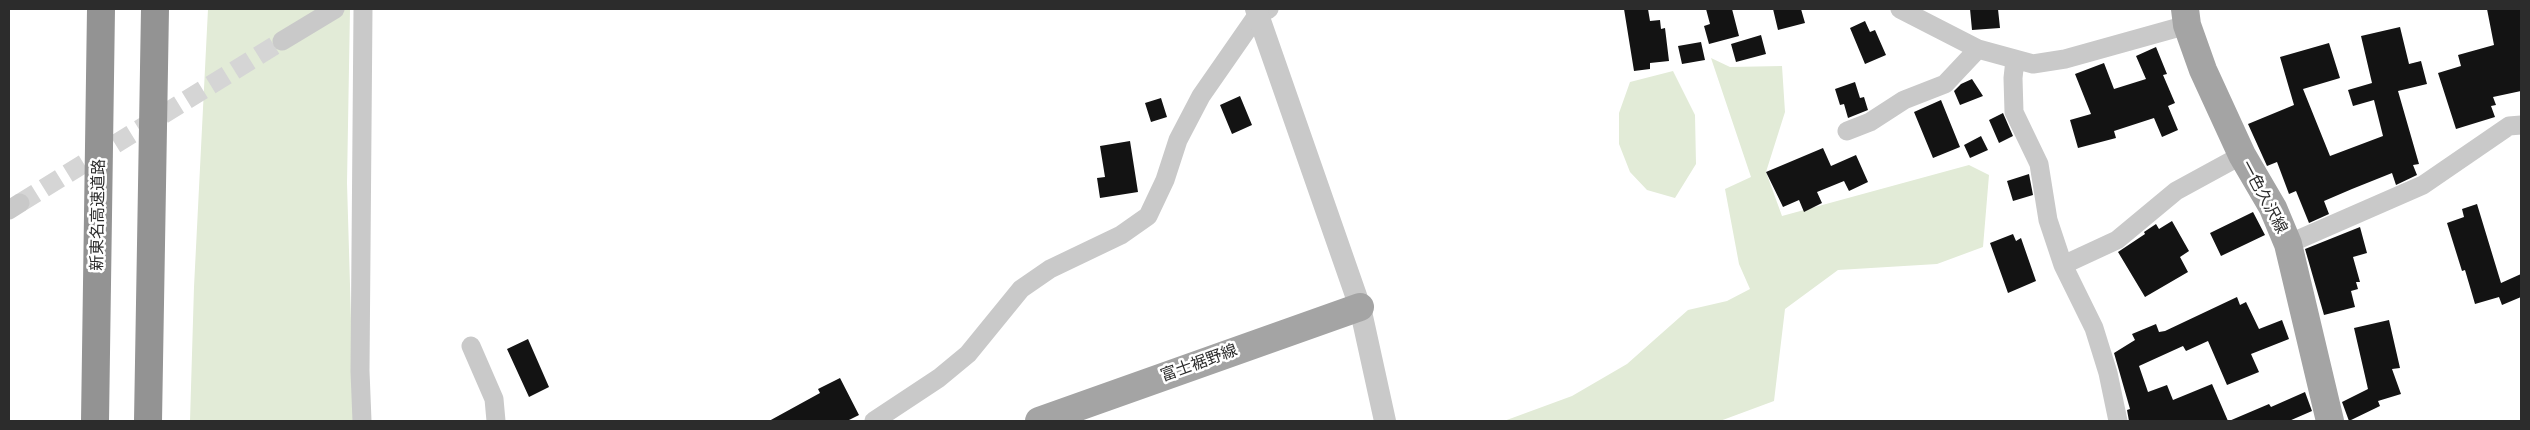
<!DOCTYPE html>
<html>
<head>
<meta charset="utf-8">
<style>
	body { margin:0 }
	#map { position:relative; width:2530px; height:430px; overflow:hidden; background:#fff; font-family:"Public Sans",sans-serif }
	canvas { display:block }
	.frame { position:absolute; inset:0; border:10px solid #2c2c2c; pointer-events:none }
</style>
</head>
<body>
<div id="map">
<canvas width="2530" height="430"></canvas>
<div class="frame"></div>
</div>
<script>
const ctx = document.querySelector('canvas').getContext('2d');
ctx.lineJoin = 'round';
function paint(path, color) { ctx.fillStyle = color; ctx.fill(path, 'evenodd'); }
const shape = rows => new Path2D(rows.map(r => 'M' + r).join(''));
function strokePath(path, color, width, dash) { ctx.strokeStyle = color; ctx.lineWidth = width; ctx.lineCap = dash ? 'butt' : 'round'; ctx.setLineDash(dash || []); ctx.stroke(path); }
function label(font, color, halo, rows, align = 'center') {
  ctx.font = font + ' "Public Sans","Noto Sans JP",sans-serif'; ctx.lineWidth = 5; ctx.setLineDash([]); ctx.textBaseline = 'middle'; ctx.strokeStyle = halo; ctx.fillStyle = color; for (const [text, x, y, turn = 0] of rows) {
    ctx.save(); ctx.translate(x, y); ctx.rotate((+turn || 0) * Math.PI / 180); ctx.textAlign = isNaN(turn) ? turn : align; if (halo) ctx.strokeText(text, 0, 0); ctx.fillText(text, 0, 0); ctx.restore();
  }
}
paint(shape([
	[208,9,350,9,347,183,354,421,190,421,194,287],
	[1711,58,1730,67,1782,66,1785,112,1766,172,1782,216,1969,165,1989,175,1983,247,1937,264,1838,270,1785,309,1774,401,1720,421,1504,421,1572,396,1627,364,1688,310,1727,301,1750,289,1739,264,1725,189,1751,177],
	[1673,71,1695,115,1696,164,1675,198,1647,190,1630,172,1619,144,1619,113,1630,82]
]), '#e2ebd7');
paint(shape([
	[1624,9,1648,9,1650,21,1660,20,1661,29,1665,28,1669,61,1650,63,1650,69,1634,71],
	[1706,9,1732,9,1739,36,1709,44,1704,26,1710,24],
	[1773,9,1801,9,1805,23,1778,30],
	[1970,9,1998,9,2000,28,1972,30],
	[2487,9,2521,9,2521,91,2493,97,2496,105,2491,106,2495,117,2456,129,2438,73,2461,66,2458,55,2494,45],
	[1865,21,1870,32,1875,30,1886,55,1865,64,1850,28],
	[2400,27,2409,64,2421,61,2427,84,2398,91,2419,164,2413,165,2417,175,2396,185,2392,173,2352,189,2324,201,2329,214,2309,223,2296,191,2289,194,2277,162,2267,166,2248,124,2294,105,2280,57,2329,43,2340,78,2303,89,2330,156,2383,136,2374,100,2353,106,2348,90,2372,83,2361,36],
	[1761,35,1766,54,1736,62,1731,44],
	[1701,42,1705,60,1682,64,1678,46],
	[2156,47,2167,74,2163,75,2175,103,2168,106,2178,130,2162,137,2154,118,2114,131,2116,138,2078,148,2070,120,2091,114,2075,74,2104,63,2114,89,2146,79,2136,56],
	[1972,79,1983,96,1960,105,1954,91,1961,84],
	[1855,82,1860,98,1864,97,1868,110,1848,118,1844,104,1840,105,1835,89],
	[1240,96,1252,125,1232,134,1220,105],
	[1161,98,1167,117,1151,122,1145,103],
	[1941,100,1960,147,1933,158,1914,112],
	[2003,113,2013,136,1999,143,1989,120],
	[1981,136,1988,150,1970,158,1964,145],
	[1130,141,1138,192,1100,198,1097,178,1105,177,1100,146],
	[1823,148,1831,166,1856,155,1868,182,1849,191,1844,181,1817,192,1822,203,1804,212,1799,200,1783,207,1766,172],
	[2029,174,2033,195,2013,201,2007,181],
	[2477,204,2501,283,2521,274,2521,297,2502,305,2499,297,2475,304,2465,270,2462,271,2447,223,2464,217,2462,209],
	[2253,212,2265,235,2221,256,2210,233],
	[2172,221,2189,251,2180,257,2188,272,2145,297,2118,252,2145,234,2144,232,2156,224,2159,229],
	[2360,227,2367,253,2353,257,2360,282,2356,282,2358,289,2351,291,2355,307,2324,315,2305,249],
	[2013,234,2016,241,2021,238,2036,281,2008,293,1990,243],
	[2237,297,2240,305,2246,302,2259,329,2282,320,2289,339,2251,354,2259,372,2227,385,2208,341,2186,351,2183,346,2139,366,2148,392,2167,385,2173,400,2212,384,2228,421,2129,421,2127,410,2130,409,2114,353,2135,340,2132,334,2156,324,2159,332,2165,331],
	[2389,320,2400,368,2392,369,2401,394,2378,401,2380,406,2349,421,2342,402,2368,389,2354,328],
	[528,339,549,387,529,397,507,349],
	[840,378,859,415,847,421,769,421,820,393,818,389],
	[2305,392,2312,411,2289,421,2229,421,2269,404,2271,407]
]), '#131313');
strokePath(shape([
	[20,203,282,41]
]), '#d5d5d5', 19, [19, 9]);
strokePath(shape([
	[1900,9,1978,49,2033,64,2065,59,2187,25],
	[282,41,335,9],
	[2015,60,2013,78,2014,112,2039,164,2048,220,2063,265,2094,328,2108,373,2118,421],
	[1847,131,1870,122,1904,100,1945,84,1978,49],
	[9,210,20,203],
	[2288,244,2423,185,2509,126,2521,125],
	[2063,265,2117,240,2176,191,2242,155],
	[471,346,494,399,496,421],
	[362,421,360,371,363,9],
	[874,421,939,378,968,354,1021,289,1050,269,1121,235,1148,216,1165,180,1178,140,1201,96,1258,14,1269,9]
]), '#c9c9c9', 19);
strokePath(shape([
	[1256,9,1360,307,1385,421]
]), '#c9c9c9', 22);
strokePath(shape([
	[2185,9,2187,25,2203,70,2242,155,2273,208,2288,244,2330,421],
	[1039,421,1360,307]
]), '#a4a4a4', 28);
strokePath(shape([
	[95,421,101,9],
	[148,421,155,9]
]), '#939393', 28);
label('16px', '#2c2c2c', '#fff', [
	["一色久沢線",2264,197,62],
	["新東名高速道路",98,215,-89],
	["富士裾野線",1199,363,-20]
]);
</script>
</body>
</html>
